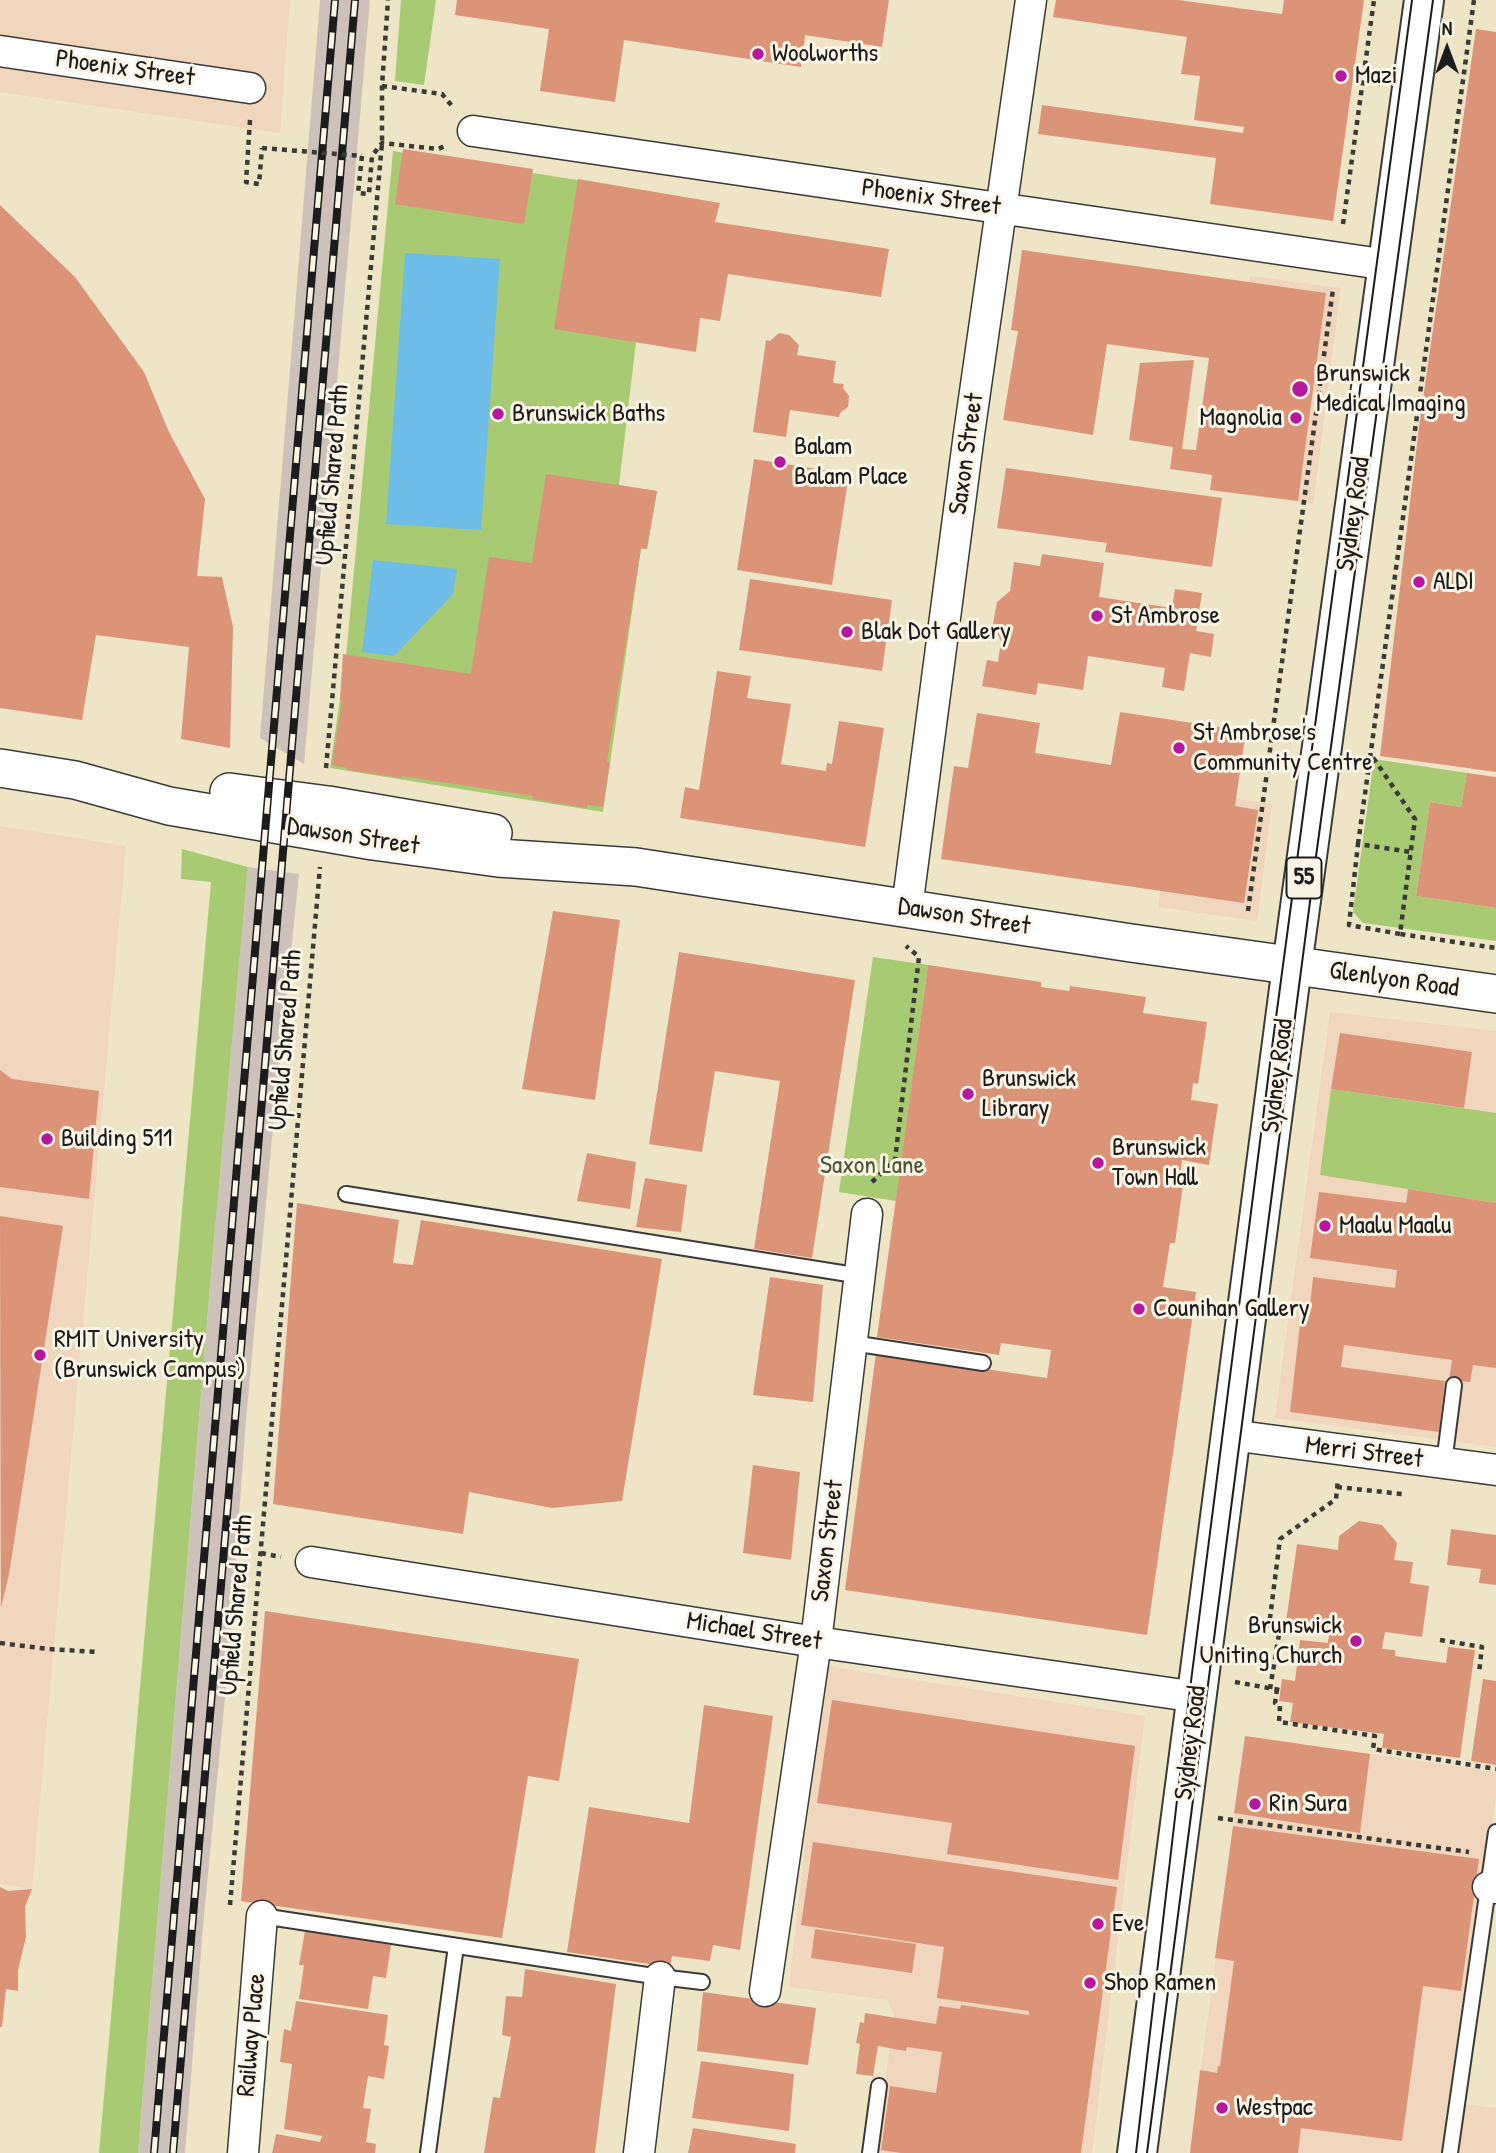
<!DOCTYPE html>
<html>
<head>
<meta charset="utf-8">
<style>
	body { margin:0 }
	#map { position:relative; width:1496px; height:2153px; overflow:hidden; background:#eee5c6; font-family:"Patrick Hand",sans-serif }
	canvas { display:block }
	.north { position:absolute; left:1412px; top:14px; width:70px; height:70px; -webkit-text-stroke:5px #fcf5e5; paint-order:stroke; rotate:0deg; font-size:19px; font-weight:700; line-height:28px; text-align:center; color:#1c1c1c }
	.north::after { content:''; display:block; margin:auto; width:24px; height:32px; background:#1c1c1c; clip-path:polygon(50% 0,100% 100%,50% 72%,0 100%) }
</style>
</head>
<body>
<div id="map">
<canvas width="1496" height="2153"></canvas>
<div class="north">N</div>
</div>
<script>
const ctx = document.querySelector('canvas').getContext('2d');
ctx.lineJoin = 'round';
function paint(path, color) { ctx.fillStyle = color; ctx.fill(path, 'evenodd'); }
const shape = rows => new Path2D(rows.map(r => 'M' + r).join(''));
function strokePath(path, color, width, dash) { ctx.strokeStyle = color; ctx.lineWidth = width; ctx.lineCap = dash ? 'butt' : 'round'; ctx.setLineDash(dash || []); ctx.stroke(path); }
function label(font, color, halo, rows, align = 'center') {
  ctx.font = font + ' "Patrick Hand",sans-serif'; ctx.lineWidth = 6; ctx.setLineDash([]); ctx.textBaseline = 'middle'; ctx.strokeStyle = halo; ctx.fillStyle = color; for (const [text, x, y, turn = 0] of rows) {
    ctx.save(); ctx.translate(x, y); ctx.rotate((+turn || 0) * Math.PI / 180); ctx.textAlign = isNaN(turn) ? turn : align; if (halo) ctx.strokeText(text, 0, 0); ctx.fillText(text, 0, 0); ctx.restore();
  }
}
paint(shape([
	[0,0,290,0,280,133,0,92],
	[1250,276,1341,288,1313,504,1222,492],
	[1174,790,1272,804,1257,921,1158,907],
	[0,826,126,846,32,1889,0,1884],
	[1330,1012,1496,1031,1496,1447,1275,1418],
	[825,1666,1145,1716,1092,2153,876,2153,894,2015,887,2000,789,1987],
	[1245,1736,1496,1772,1496,1797,1446,2153,1190,2153],
	[1463,2104,1496,2108,1496,2153,1458,2153]
]), '#efd6bc');
paint(shape([
	[320,0,370,0,304,764,260,738],
	[248,867,299,874,272,1138,246,1420,228,1666,203,1926,185,2153,138,2153,211,1274]
]), '#cdc2b9');
paint(shape([
	[401,0,436,0,424,85,395,81],
	[393,151,660,193,636,342,619,485,657,491,647,549,641,549,603,812,330,768,346,657],
	[1374,759,1467,773,1461,807,1430,802,1416,896,1496,908,1496,941,1363,923,1353,912],
	[182,849,248,867,211,1274,138,2153,99,2153,211,882,181,879],
	[873,957,928,965,896,1201,839,1192],
	[1331,1089,1496,1113,1496,1203,1320,1175]
]), '#a7ca73');
paint(shape([
	[405,253,500,259,481,530,386,524],
	[373,560,457,569,453,594,394,656,362,652]
]), '#6dbde8');
paint(shape([
	[457,0,889,0,882,47,805,35,801,67,624,40,615,102,540,91,549,29,455,15],
	[1056,0,1178,0,1282,14,1284,0,1364,0,1333,221,1210,204,1216,158,1038,134,1042,105,1243,133,1244,127,1194,120,1200,76,1181,74,1187,37,1053,17],
	[1476,29,1496,32,1496,772,1380,756,1419,427],
	[403,149,533,169,524,224,395,204],
	[578,179,720,203,715,222,889,249,881,297,728,274,720,321,700,318,696,352,554,329],
	[0,205,75,277,144,372,169,432,205,499,197,576,222,577,233,627,230,748,181,739,189,647,96,635,82,720,0,708],
	[1022,250,1326,293,1298,501,1210,490,1212,475,1170,469,1173,447,1129,440,1140,363,1194,360,1182,449,1196,450,1209,358,1107,344,1093,435,1003,420,1018,331,1011,330],
	[779,333,789,335,799,345,797,355,836,361,833,383,844,384,843,388,849,396,848,407,840,413,839,417,790,410,786,437,753,432,766,340,770,341],
	[754,459,849,474,832,585,737,570],
	[1006,468,1222,498,1212,567,1105,552,1107,543,997,528],
	[546,474,657,491,647,549,641,548,607,762,610,762,603,807,587,805,587,808,532,799,533,796,402,776,401,778,347,770,347,768,332,765,342,701,340,700,343,654,471,674,489,557,532,563],
	[1042,554,1104,563,1099,597,1172,608,1175,589,1202,593,1196,631,1214,634,1211,657,1190,653,1184,691,1162,687,1165,668,1088,656,1083,690,1038,683,1036,695,982,686,987,660,998,662,1001,641,993,624,997,602,1010,591,1014,562,1040,566],
	[750,579,892,600,882,671,739,650],
	[717,671,751,676,747,698,791,704,781,764,826,771,827,763,832,764,839,721,884,728,865,847,680,818,685,787,699,790],
	[1120,712,1246,731,1235,806,1258,810,1244,903,941,859,954,766,968,768,977,713,1040,723,1035,753,1111,765],
	[1467,773,1496,777,1496,908,1416,896,1430,802,1461,807],
	[553,911,620,920,595,1100,522,1089],
	[679,952,855,980,812,1258,754,1249,780,1081,715,1071,702,1152,649,1144],
	[928,965,1041,982,1041,987,1069,991,1070,986,1146,997,1143,1013,1207,1022,1198,1084,1193,1083,1191,1100,1218,1104,1209,1165,1182,1160,1180,1178,1184,1178,1175,1243,1170,1243,1163,1287,1196,1292,1147,1635,845,1590,876,1353,1047,1378,1051,1350,1001,1343,999,1355,877,1337],
	[1340,1033,1472,1052,1464,1108,1331,1089],
	[0,1070,12,1079,99,1091,89,1199,0,1187],
	[587,1153,636,1162,630,1209,577,1201],
	[645,1178,687,1185,681,1232,636,1227],
	[1408,1189,1496,1203,1496,1368,1473,1365,1470,1382,1449,1380,1452,1360,1344,1345,1341,1367,1445,1381,1439,1432,1290,1412,1301,1315,1309,1316,1313,1277,1395,1288,1397,1270,1310,1258,1319,1192,1406,1203],
	[297,1203,399,1220,393,1263,413,1265,421,1220,662,1259,622,1501,552,1508,469,1492,463,1534,273,1504],
	[0,1216,63,1226,9,1574,1,1608],
	[770,1277,823,1285,813,1402,753,1395],
	[753,1465,800,1472,791,1560,743,1553],
	[1359,1521,1382,1525,1397,1543,1394,1560,1413,1562,1410,1583,1429,1586,1422,1637,1385,1632,1382,1649,1395,1650,1395,1656,1446,1663,1448,1647,1475,1650,1460,1758,1382,1748,1384,1734,1290,1722,1293,1703,1279,1701,1282,1679,1295,1681,1300,1640,1328,1643,1330,1628,1286,1622,1297,1544,1338,1550,1339,1536],
	[1451,1529,1496,1535,1496,1585,1479,1583,1481,1569,1447,1565],
	[265,1611,579,1659,559,1781,528,1776,502,1938,241,1901],
	[1483,1679,1496,1681,1496,1765,1471,1761],
	[832,1700,1135,1746,1118,1880,947,1854,952,1823,817,1803],
	[704,1705,773,1716,740,1950,713,1945,710,1961,672,1956,670,1967,567,1952,589,1807,689,1823],
	[1245,1736,1370,1754,1360,1833,1234,1813],
	[1233,1826,1479,1859,1461,1991,1423,1986,1402,2141,1301,2128,1298,2153,1190,2153,1200,2070,1217,2073,1218,2066,1220,2066,1234,1961,1215,1958],
	[813,1842,1117,1887,1081,2153,901,2153,881,2150,890,2086,936,2093,942,2052,907,2047,906,2051,878,2046,873,2076,856,2074,860,2044,856,2043,860,2022,864,2023,865,2013,936,2024,939,2006,960,2009,961,2005,1029,2015,1029,2011,937,1998,944,1947,801,1925],
	[0,1887,8,1891,32,1889,25,1907,26,1937,18,1970,18,1991,6,1989,2,2027,0,2027],
	[815,1929,916,1944,912,1973,811,1958],
	[305,1931,391,1945,386,1978,373,1976,368,2009,299,1999,304,1965,299,1965],
	[525,1969,616,1984,595,2153,484,2153,493,2097,500,2098,511,2037,502,2035,506,1996,522,1997],
	[703,1992,816,2008,808,2065,697,2051],
	[296,2001,388,2015,384,2045,389,2046,384,2079,368,2076,363,2108,371,2109,366,2142,376,2144,375,2153,272,2153,276,2134,320,2142,322,2136,284,2129,292,2064,280,2062,284,2029,291,2031],
	[701,2061,794,2074,789,2131,692,2118],
	[693,2128,796,2144,795,2153,688,2153]
]), '#dc9479');
const service = shape([
	[346,1194,861,1276],
	[852,1343,983,1363],
	[1444,1463,1454,1385],
	[262,1916,660,1977,702,1982],
	[428,2153,456,1946],
	[870,2153,879,2086],
	[1450,2153,1496,1832]
]);
const minor = shape([
	[0,51,250,88],
	[473,131,1388,265],
	[907,908,969,434,1031,0],
	[1231,1435,1496,1470],
	[311,1562,816,1642,1197,1697],
	[1488,1887,1496,1888],
	[765,1991,816,1642,867,1214],
	[243,2153,262,1916],
	[639,2153,660,1977]
]);
const tertiary = shape([
	[0,768,75,780,169,806,373,841,498,858,636,867,1131,943,1496,994],
	[229,792,328,805,493,833]
]);
const trunk = shape([
	[1137,2153,1292,966,1424,0]
]);
strokePath(service, '#3c3a36', 18);
strokePath(minor, '#3c3a36', 33);
strokePath(tertiary, '#3c3a36', 40);
strokePath(trunk, '#3c3a36', 42);
strokePath(shape([
	[382,86,442,94,452,106],
	[250,120,246,182,259,184,262,148],
	[362,156,358,193,369,194,372,156,382,143,438,149,445,146],
	[1343,224,1374,0],
	[1370,758,1474,0],
	[326,768,382,143,382,86,388,0],
	[1358,844,1370,758,1374,759,1415,819,1400,934,1496,948],
	[1248,911,1333,289],
	[1400,934,1349,925,1358,844,1411,852],
	[872,1182,895,1160,919,957,906,946],
	[1337,1487,1402,1494],
	[261,1553,281,1557],
	[1440,1640,1482,1647,1479,1673],
	[0,1643,48,1649,97,1652],
	[1235,1682,1280,1690],
	[1270,1689,1280,1628,1269,1626,1280,1539,1336,1499,1338,1480],
	[1277,1689,1275,1703,1280,1706,1279,1722,1375,1736,1373,1749,1496,1769],
	[1218,1818,1469,1852],
	[230,1905,320,867]
]), '#3c3a36', 4.5, [5, 5]);
strokePath(service, '#fff', 14);
strokePath(minor, '#fff', 30);
strokePath(tertiary, '#fff', 37);
strokePath(trunk, '#fff', 38);
strokePath(shape([
	[1136,2153,1189,1697,1273,1040,1412,0],
	[1147,2153,1314,871,1433,0]
]), '#1c1c1c', 2);
const rail = shape([
	[154,2153,335,0],
	[173,2153,355,0]
]);
strokePath(rail, '#1c1c1c', 8);
strokePath(rail, '#fcf5e5', 5, [16]);
strokePath(shape([
	[262,148,362,156]
]), '#3c3a36', 4.5, [5, 5]);
for (const [x, y, r, color] of [
	[758,54,7,"#b5179e"],
	[1341,76,7,"#b5179e"],
	[1300,389,9,"#b5179e"],
	[498,414,7,"#b5179e"],
	[1296,418,7,"#b5179e"],
	[780,462,7,"#b5179e"],
	[1419,582,7,"#b5179e"],
	[1097,616,7,"#b5179e"],
	[847,632,7,"#b5179e"],
	[1179,748,7,"#b5179e"],
	[968,1094,7,"#b5179e"],
	[47,1139,7,"#b5179e"],
	[1098,1163,7,"#b5179e"],
	[1325,1226,7,"#b5179e"],
	[1139,1309,7,"#b5179e"],
	[40,1355,7,"#b5179e"],
	[1356,1641,7,"#b5179e"],
	[1255,1804,7,"#b5179e"],
	[1098,1924,7,"#b5179e"],
	[1090,1983,7,"#b5179e"],
	[1222,2108,7,"#b5179e"]
]) { const dot = new Path2D(); dot.arc(x, y, r, 0, 2 * Math.PI); ctx.fillStyle = color; ctx.fill(dot); strokePath(dot, '#fcf5e5', 2.5); }
for (const [x, y, w] of [
	[1304,878,35]
]) { const box = new Path2D(); box.roundRect(x - w / 2, y - 20.5, w, 41, 5); ctx.fillStyle = '#fcf5e5'; ctx.fill(box); strokePath(box, '#1c1c1c', 2); }
label('bold 24px', '#1c1c1c', null, [
	["55",1304,878]
]);
label('26px', '#1c1c1c', '#fcf5e5', [
	["Woolworths",772,54],
	["Mazi",1355,76],
	["Brunswick",1316,374],
	["Medical Imaging",1316,404],
	["Brunswick Baths",512,414],
	["Magnolia",1282,418,"right"],
	["Balam",794,447],
	["Balam Place",794,477],
	["ALDI",1433,582],
	["St Ambrose",1111,616],
	["Blak Dot Gallery",861,632],
	["St Ambrose's",1193,733],
	["Community Centre",1193,763],
	["Brunswick",982,1079],
	["Library",982,1109],
	["Building 511",61,1139],
	["Brunswick",1112,1148],
	["Town Hall",1112,1178],
	["Maalu Maalu",1339,1226],
	["Counihan Gallery",1153,1309],
	["RMIT University",54,1340],
	["(Brunswick Campus)",54,1370],
	["Brunswick",1342,1626,"right"],
	["Uniting Church",1342,1656,"right"],
	["Rin Sura",1269,1804],
	["Eve",1112,1924],
	["Shop Ramen",1104,1983],
	["Westpac",1236,2108]
], 'left');
label('26px', '#1c1c1c', '#fcf5e5', [
	["Phoenix Street",125,69,8],
	["Phoenix Street",931,198,8],
	["Saxon Street",967,454,-82],
	["Upfield Shared Path",333,475,-85],
	["Sydney Road",1354,514,-82],
	["Dawson Street",353,837,9],
	["Dawson Street",964,917,9],
	["Glenlyon Road",1394,980,8],
	["Upfield Shared Path",286,1040,-85],
	["Sydney Road",1278,1076,-83],
	["Merri Street",1364,1453,7],
	["Saxon Street",828,1541,-83],
	["Upfield Shared Path",237,1605,-85],
	["Michael Street",754,1632,9],
	["Sydney Road",1191,1743,-83],
	["Railway Place",252,2035,-85]
]);
label('26px', '#4d593a', '#fcf5e5', [
	["Saxon Lane",872,1166]
]);
</script>
</body>
</html>
